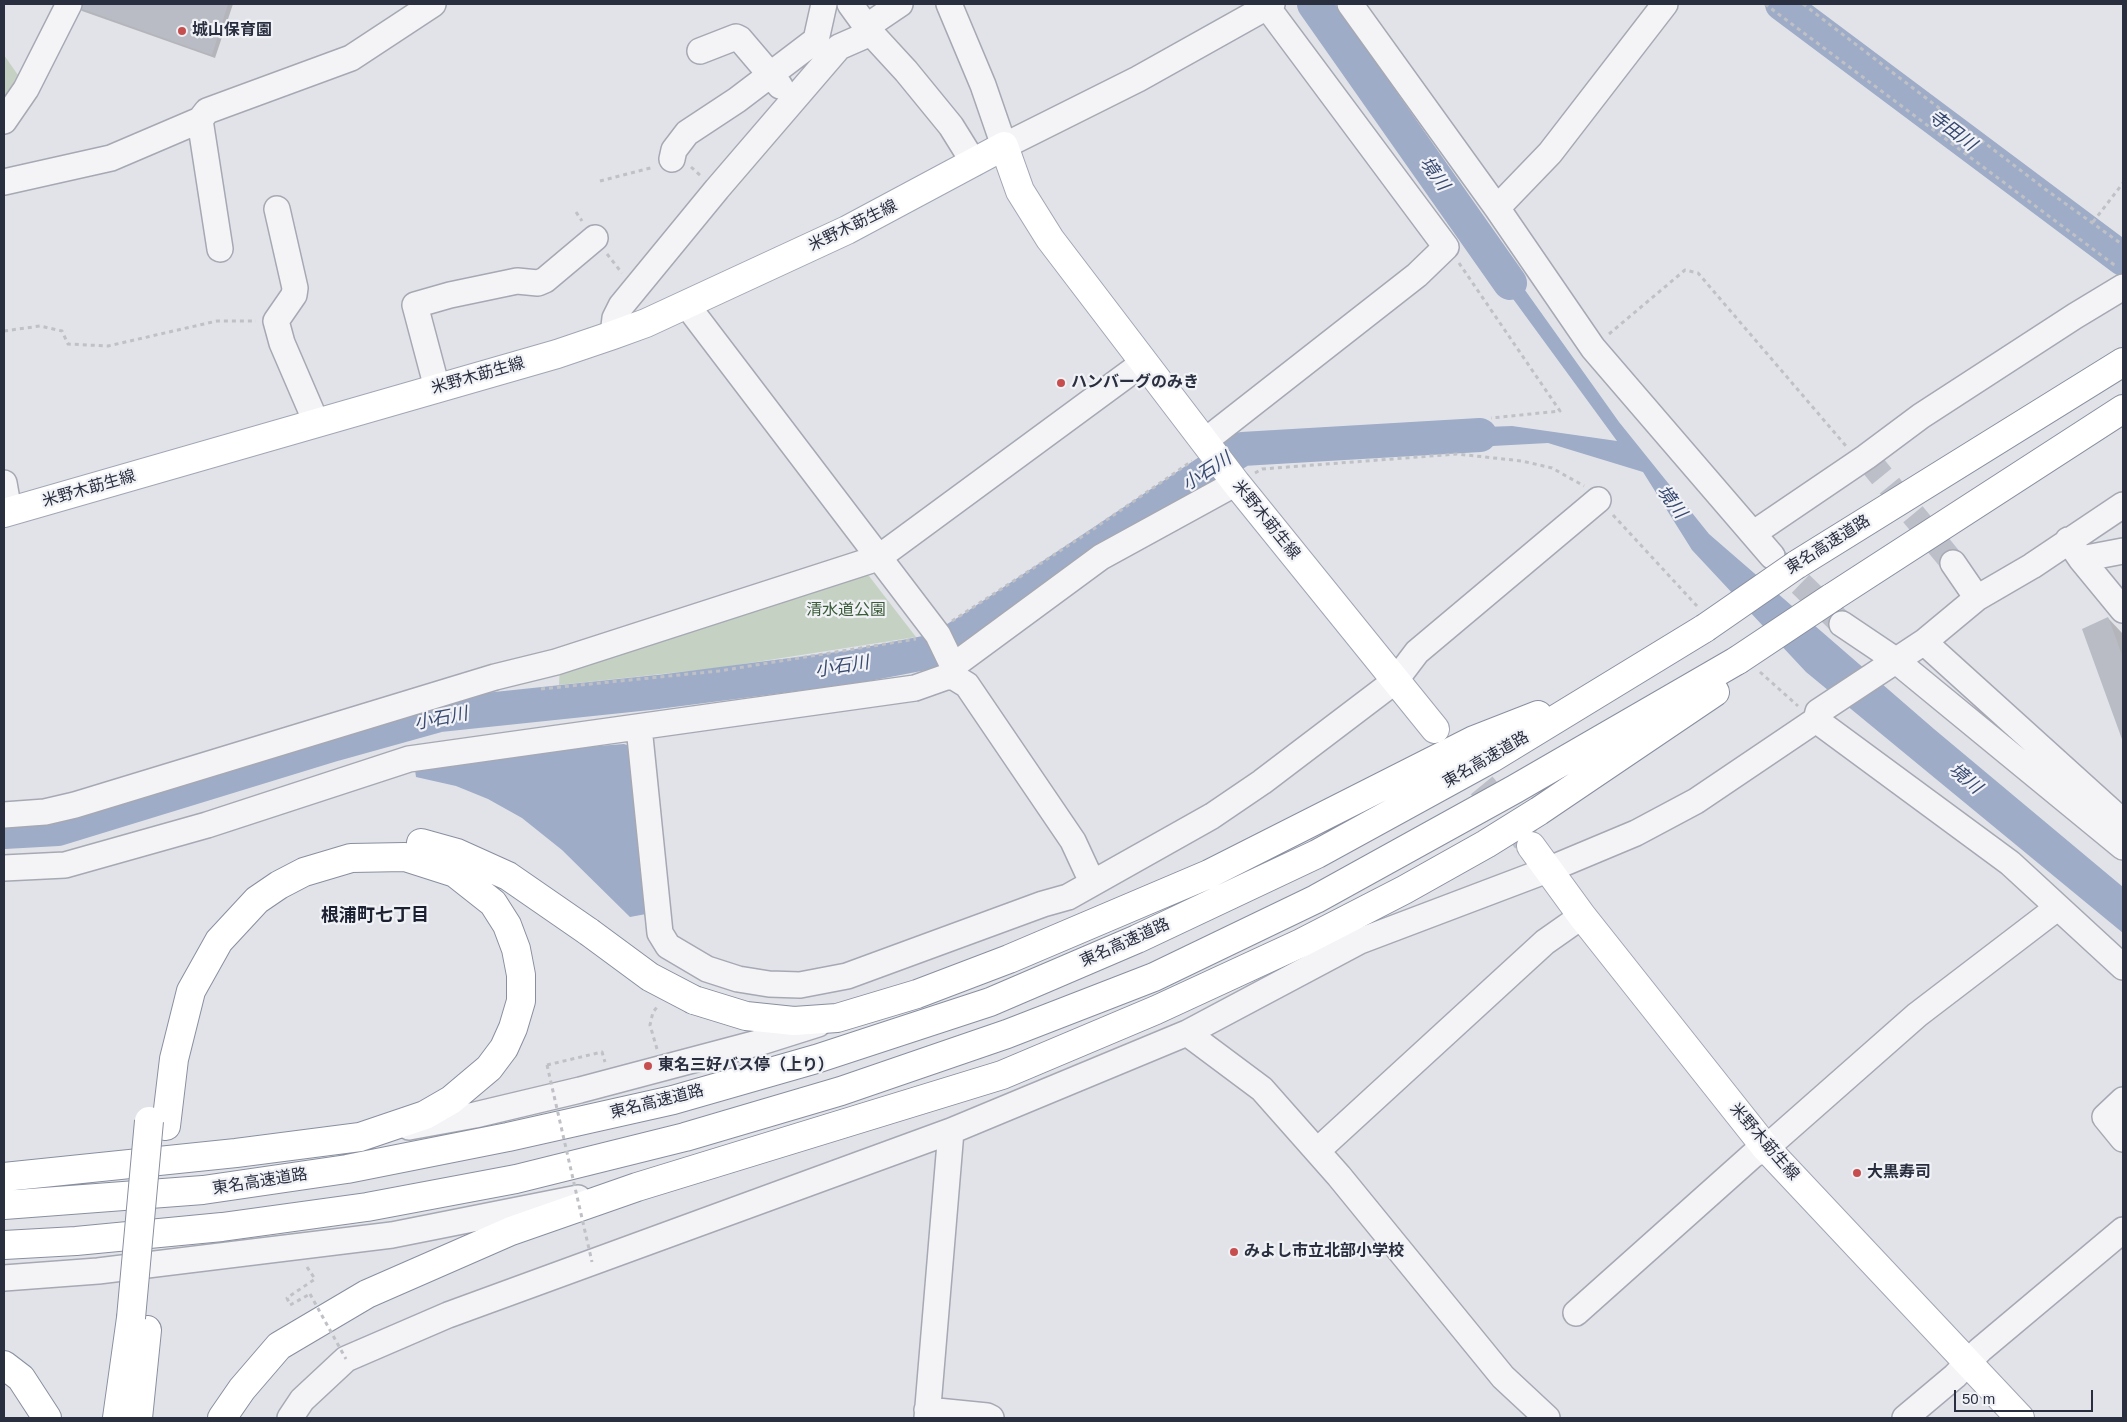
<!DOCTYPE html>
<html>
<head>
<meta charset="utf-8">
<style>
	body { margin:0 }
	#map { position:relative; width:2127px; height:1422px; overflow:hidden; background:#e1e3e9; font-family:Arial,sans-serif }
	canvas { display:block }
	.frame { position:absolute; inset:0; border:5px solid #2a2f40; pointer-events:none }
	.scale { position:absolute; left:1954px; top:1390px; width:139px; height:22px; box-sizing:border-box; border:2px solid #2a2f40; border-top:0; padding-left:6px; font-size:15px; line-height:18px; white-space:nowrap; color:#2a2f40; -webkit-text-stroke:4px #f1f2f6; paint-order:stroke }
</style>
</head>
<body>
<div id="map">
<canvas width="2127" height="1422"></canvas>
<div class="frame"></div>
<div class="scale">50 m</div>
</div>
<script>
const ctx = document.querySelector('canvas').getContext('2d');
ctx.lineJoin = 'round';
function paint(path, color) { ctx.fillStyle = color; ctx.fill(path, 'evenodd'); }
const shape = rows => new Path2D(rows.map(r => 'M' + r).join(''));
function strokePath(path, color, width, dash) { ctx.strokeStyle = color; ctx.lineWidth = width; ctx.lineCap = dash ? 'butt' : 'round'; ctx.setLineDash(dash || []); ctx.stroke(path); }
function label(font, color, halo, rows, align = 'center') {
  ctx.font = font + ' Arial,"Noto Sans JP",sans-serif'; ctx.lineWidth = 4.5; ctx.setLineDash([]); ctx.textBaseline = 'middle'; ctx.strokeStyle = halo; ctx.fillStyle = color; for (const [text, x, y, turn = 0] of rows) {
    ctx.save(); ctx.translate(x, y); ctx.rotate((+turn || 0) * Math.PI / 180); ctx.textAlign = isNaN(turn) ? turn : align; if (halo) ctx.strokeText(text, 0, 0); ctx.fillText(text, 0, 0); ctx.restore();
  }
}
paint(shape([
	[4,55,18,75,4,99],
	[858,570,869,576,916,637,718,668,559,685,560,667]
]), '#c5d2c3');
paint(shape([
	[1490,241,1619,422,1709,534,1934,729,2123,887,2123,933,1806,672,1692,550,1643,472,1548,443,1437,449,1433,429,1512,426,1617,441,1478,251],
	[624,744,630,746,646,914,630,917,562,850,522,818,488,799,456,786,416,777,415,770,508,753]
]), '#9eacc7');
paint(shape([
	[80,4,233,4,215,58,82,11,78,7],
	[2108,618,2123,634,2123,739,2084,629]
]), '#0003');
strokePath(shape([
	[1314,4,1510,283],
	[1782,4,2123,259],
	[4,832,58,829,335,744,439,715,658,692,852,667,935,651,970,630,1242,449,1480,435]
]), '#9eacc7', 34);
paint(shape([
	[78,4,228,4,212,55,77,7],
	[2108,617,2123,658,2123,742,2082,629]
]), '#b9bcc5');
strokePath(shape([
	[1866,457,1953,563],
	[1774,558,1842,624]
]), '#bcbfc7', 25, [25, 12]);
strokePath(shape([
	[1455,753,1529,843]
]), '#bcbfc7', 28, [28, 14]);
const minor = shape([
	[850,4,871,33,906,71,951,126,974,163],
	[949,4,983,85,1004,146,1138,79,1272,4],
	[1350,4,1497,208,1593,348,1772,556],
	[866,27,900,4],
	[700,51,736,37,740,39,780,86],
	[200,120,220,249],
	[4,121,26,89,69,4],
	[672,159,674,150,687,133,737,100,816,40,824,4],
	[4,182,111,158,200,120,207,111,351,58,433,4],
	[1497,208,1550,153,1665,4],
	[277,209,295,288,294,295,276,321,282,343,316,422],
	[686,304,938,635,953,666,954,677],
	[613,335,615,318,621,306,717,189,839,47,871,33],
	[437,388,415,305,450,295,517,281,538,283,545,280,595,238],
	[1205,441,1417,275,1446,247,1265,4],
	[4,483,9,511],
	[1754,533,1866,457,1921,416,2075,316,2123,287],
	[2068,540,2081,559,2123,610],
	[2081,559,2123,551],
	[1953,563,1977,598],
	[1842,624,1894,659,2123,847],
	[1924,642,2123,822],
	[953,666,1101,557,1236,483],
	[1816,720,2010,863,2123,967],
	[639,727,660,933,668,946,707,969,738,979,769,984,800,985,847,976,1043,904,1068,897,1212,816,1262,782,1395,681,1417,652,1598,500],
	[4,815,45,812,75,805,495,677,556,662,878,558,1143,363],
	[4,868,65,865,207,825,409,759,915,688,946,677,954,677,967,685,1073,841,1092,882],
	[1187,1033,1262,1089,1339,1176,1503,1377,1547,1418],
	[2123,1100,2105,1117,2123,1139],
	[409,1127,475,1115,580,1090,761,1042,818,1024],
	[1317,1151,1545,942,1582,916],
	[4,1278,98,1271,392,1235,578,1198],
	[1576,1313,1753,1155,1766,1148,1917,1015,2057,908],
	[927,1410,987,1416,991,1418],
	[290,1418,302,1400,346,1359,448,1315,951,1131,1187,1033,1360,941,1550,869,1636,833,1696,801,1816,720,1818,712,1924,642,1977,598,2032,566,2123,505],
	[927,1418,951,1131],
	[1905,1418,1955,1376,1980,1350,2123,1230]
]);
const major = shape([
	[4,513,557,354,613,335,646,323,847,230,1004,146,1020,191,1050,239,1236,483,1435,729],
	[1531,846,1582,916,1766,1148,2020,1418]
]);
const highway = shape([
	[1796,565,2123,362],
	[1831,598,2123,409],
	[421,843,457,853,508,876,589,932],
	[694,1000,746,1016,794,1021,837,1018,917,994,1009,959,1209,874,1474,740,1538,715],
	[4,1177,236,1153,360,1137,425,1115,451,1100,489,1068,504,1048,513,1028,521,1001,521,975,516,949,507,925,493,903,455,873,405,857,351,858,304,872,279,885,257,900,219,941,191,991,174,1059,166,1126],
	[4,1205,203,1190,347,1169,508,1137,673,1100,816,1059,990,1002,1137,939,1317,854,1492,758,1705,628],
	[4,1245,76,1241,222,1227,367,1207,516,1179,685,1137,841,1091,1007,1034,1154,977,1316,899,1515,789,1738,660],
	[4,1365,21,1378,47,1418],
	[117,1418,131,1318],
	[138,1418,147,1330],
	[222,1418,242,1389,279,1346,367,1294,511,1231,637,1187,1002,1075,1156,1010,1301,943,1404,890,1486,844,1539,811,1715,692]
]);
strokePath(minor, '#a6a9b3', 28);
strokePath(major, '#a1a6b4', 30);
strokePath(highway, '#898f9f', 30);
strokePath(shape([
	[1765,4,2117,267],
	[1803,4,2045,189,2123,245],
	[691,167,701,176],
	[600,181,654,167],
	[576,212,582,221],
	[2093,222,2123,183],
	[607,254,622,273],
	[1459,263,1560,411,1491,418],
	[4,331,40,326,62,331,68,344,108,346,217,321,256,321],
	[1609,334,1685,270,1698,273,1846,446],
	[1255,473,1262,469,1457,454,1522,461,1552,468,1584,486],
	[1613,515,1697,606],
	[952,621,1092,530,1192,461],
	[1760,672,1798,706],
	[541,689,719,671,916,639],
	[657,1049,650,1025,653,1012,658,1006],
	[547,1065,602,1052,605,1062],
	[307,1267,315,1279,287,1298,290,1305,310,1294]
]), '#bfc1c7', 3, [4, 4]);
strokePath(minor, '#f4f4f7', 25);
strokePath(major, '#fff', 28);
strokePath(highway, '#fff', 28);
const highwayBridge = shape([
	[1705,628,1796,565],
	[1738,660,1831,598],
	[589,932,650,977,694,1000],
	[131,1318,149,1121]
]);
strokePath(highwayBridge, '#898f9f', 30, []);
strokePath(shape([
	[547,1065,592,1262],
	[310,1294,346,1359]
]), '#bfc1c7', 3, [4, 4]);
strokePath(highwayBridge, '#fff', 28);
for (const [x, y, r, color] of [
	[182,31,5,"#c64e4f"],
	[1061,383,5,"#c64e4f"],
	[648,1066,5,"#c64e4f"],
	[1857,1173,5,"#c64e4f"],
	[1234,1252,5,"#c64e4f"]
]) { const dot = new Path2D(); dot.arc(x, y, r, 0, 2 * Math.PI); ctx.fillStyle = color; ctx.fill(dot); strokePath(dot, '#f1f2f6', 2); }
label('bold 16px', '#2a2f40', '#f1f2f6', [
	["城山保育園",192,31],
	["ハンバーグのみき",1071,383],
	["東名三好バス停（上り）",658,1066],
	["大黒寿司",1867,1173],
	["みよし市立北部小学校",1244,1252]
], 'left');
label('16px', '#2a2f40', '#f1f2f6', [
	["米野木莇生線",853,226,-26],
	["米野木莇生線",478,376,-16],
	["米野木莇生線",89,489,-16],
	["米野木莇生線",1266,520,51],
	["東名高速道路",1828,545,-32],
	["東名高速道路",1486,760,-30],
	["東名高速道路",1125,943,-24],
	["東名高速道路",657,1102,-14],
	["米野木莇生線",1764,1142,49],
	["東名高速道路",260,1182,-9]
]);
label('16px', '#3a5b38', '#f1f2f6', [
	["清水道公園",846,611]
]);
label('italic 18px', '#374971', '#f1f2f6', [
	["寺田川",1952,131,37],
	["境川",1434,174,55],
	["小石川",1207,472,-33],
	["境川",1671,502,53],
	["小石川",842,667,-9],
	["小石川",441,719,-11],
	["境川",1965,779,40]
]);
label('bold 18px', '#1c2131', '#f1f2f6', [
	["根浦町七丁目",375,916]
]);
</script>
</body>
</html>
